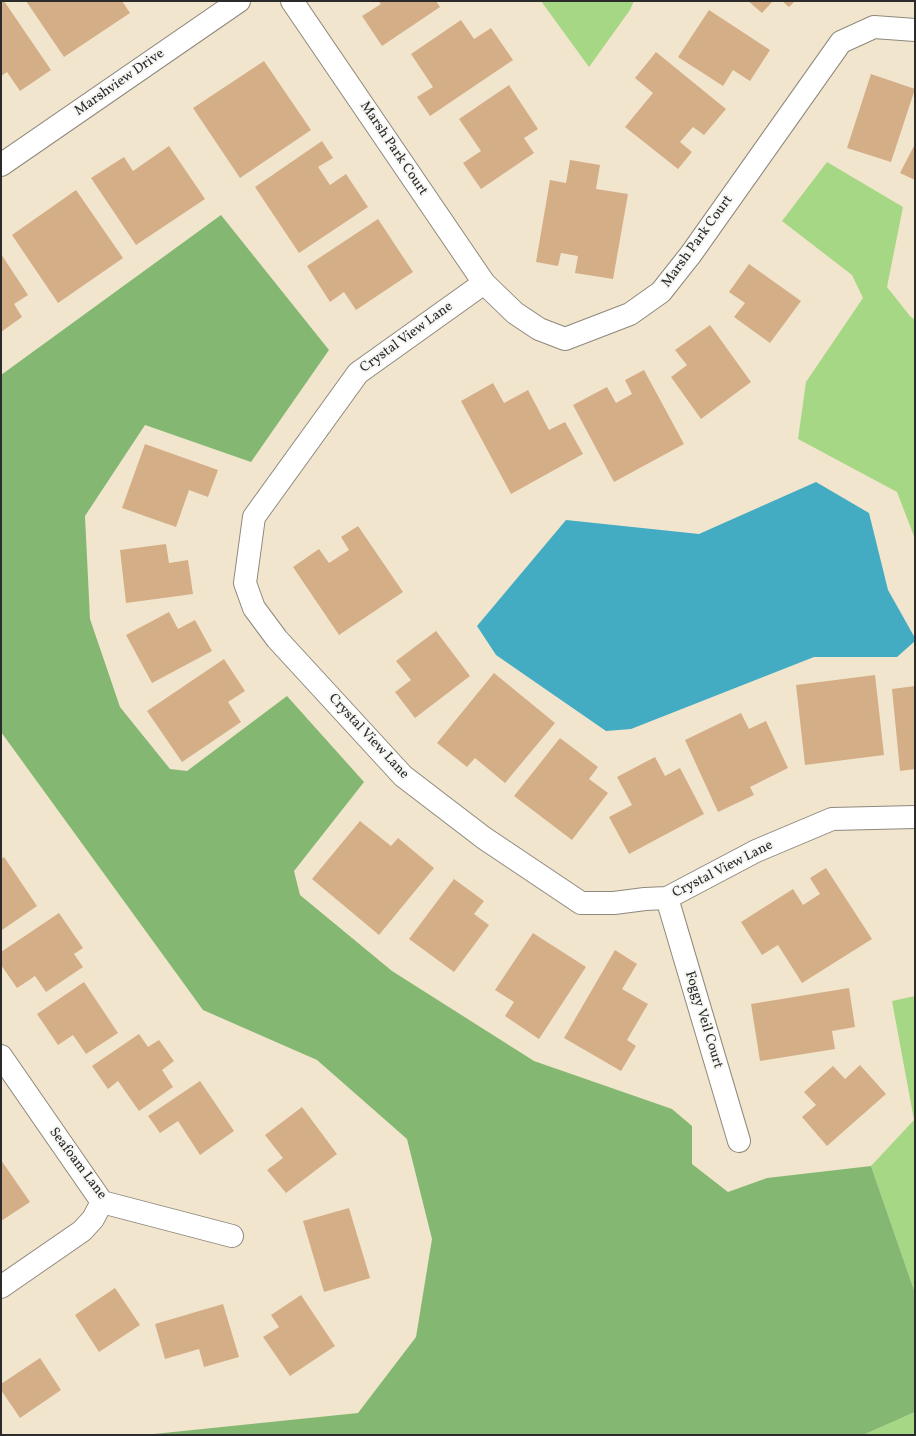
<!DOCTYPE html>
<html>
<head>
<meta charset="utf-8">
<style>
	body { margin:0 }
	#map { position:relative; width:916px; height:1436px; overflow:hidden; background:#f2e5ce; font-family:Vollkorn,serif }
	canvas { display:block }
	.frame { position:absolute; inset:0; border:2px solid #2b2b2b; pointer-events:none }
</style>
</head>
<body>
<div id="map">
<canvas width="916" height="1436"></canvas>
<div class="frame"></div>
</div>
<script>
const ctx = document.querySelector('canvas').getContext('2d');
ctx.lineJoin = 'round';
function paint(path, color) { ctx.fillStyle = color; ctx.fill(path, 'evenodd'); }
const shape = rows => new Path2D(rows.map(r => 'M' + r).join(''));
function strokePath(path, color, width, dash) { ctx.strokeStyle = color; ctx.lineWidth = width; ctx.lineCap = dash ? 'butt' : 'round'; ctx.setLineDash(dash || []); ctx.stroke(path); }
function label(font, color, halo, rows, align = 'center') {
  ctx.font = font + ' Vollkorn,serif'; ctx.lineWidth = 4; ctx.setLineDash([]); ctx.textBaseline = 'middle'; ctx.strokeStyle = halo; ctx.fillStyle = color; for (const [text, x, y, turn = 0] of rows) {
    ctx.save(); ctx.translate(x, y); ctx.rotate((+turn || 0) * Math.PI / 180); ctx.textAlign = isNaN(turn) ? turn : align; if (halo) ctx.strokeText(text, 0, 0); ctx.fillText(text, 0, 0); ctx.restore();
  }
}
paint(shape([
	[541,1,634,1,630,10,589,67],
	[827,162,903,207,887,287,910,316,915,320,915,539,897,492,798,439,806,382,863,298,852,275,782,221],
	[915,996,915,1293,871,1166,914,1120,892,1001],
	[915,1412,915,1435,863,1435]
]), '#a6d785');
paint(shape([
	[221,215,329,350,251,462,145,425,85,516,90,619,120,707,170,769,187,771,287,696,364,782,294,871,300,895,392,971,534,1061,672,1109,692,1126,692,1164,728,1192,767,1178,871,1166,915,1293,915,1412,863,1435,144,1435,358,1413,416,1337,432,1239,407,1139,317,1060,203,1010,1,732,1,375]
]), '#84b872');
paint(shape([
	[816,482,869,513,888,590,915,638,915,641,897,657,814,657,631,729,606,731,496,655,477,626,566,520,699,534]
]), '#43acc2');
paint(shape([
	[1,1,4,1,51,70,20,91,7,72,1,76],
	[26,1,122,1,130,13,64,57],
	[378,1,436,1,440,7,382,46,362,16,381,4],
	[748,1,773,1,762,13],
	[782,1,795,1,789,7],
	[709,10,770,50,750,81,733,70,723,86,678,57],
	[461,20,474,39,491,28,513,60,430,116,417,97,433,87,411,54],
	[656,52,726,109,704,135,693,127,680,142,692,152,678,169,625,127,653,93,635,78],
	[264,61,311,130,240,178,193,108],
	[871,74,915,89,891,162,847,148],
	[509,85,538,129,524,138,534,153,481,189,463,163,481,151,459,119],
	[322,141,333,158,318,167,330,185,346,174,368,207,299,253,255,187],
	[915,144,915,180,900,173],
	[169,146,205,199,136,245,91,178,124,157,133,171],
	[570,160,600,165,596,189,628,194,613,279,575,273,578,256,561,253,558,266,536,262,550,180,566,183],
	[76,190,123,258,58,303,12,235],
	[378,219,413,272,356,310,344,292,330,302,307,266],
	[1,254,28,295,14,304,22,317,1,332],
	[749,264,801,301,770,343,734,317,745,303,729,292],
	[710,325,751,382,701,419,671,377,687,365,675,350],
	[644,370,684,444,614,482,573,405,607,387,616,403,632,394,625,380],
	[493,383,504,403,528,390,549,430,565,422,583,454,511,494,461,401],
	[145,444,218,470,208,497,189,490,176,527,122,508],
	[358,526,403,592,339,635,293,567,319,549,329,563,349,550,341,537],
	[166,544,169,563,188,560,193,594,126,603,120,550],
	[169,612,178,629,195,620,212,651,152,683,126,635],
	[436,631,470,676,415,718,395,692,411,680,396,661],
	[224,659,245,691,228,702,241,722,182,762,147,711],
	[494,673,555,723,505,783,475,758,467,767,437,743],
	[875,675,884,755,805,765,796,685],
	[915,686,915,769,900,771,892,689],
	[741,713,749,729,766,721,788,768,750,787,754,795,718,812,685,740],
	[560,738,598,767,589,779,608,793,572,840,514,796],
	[655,757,665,776,680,768,704,814,629,854,609,817,632,805,617,777],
	[360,821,391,846,398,838,434,868,379,935,312,879],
	[4,857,37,906,2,930,1,859],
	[826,868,872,939,802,983,778,945,762,955,741,922,793,889,803,905,820,894,810,878],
	[454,879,484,901,474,914,489,925,454,972,409,939],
	[59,913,83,948,74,954,83,967,46,992,35,976,17,988,1,965,1,952],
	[533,933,586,967,539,1039,505,1016,514,1002,495,990],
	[615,950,637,964,622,989,648,1004,627,1040,636,1046,621,1071,564,1038],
	[84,982,118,1033,86,1054,73,1035,58,1045,37,1014],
	[849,988,855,1027,832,1031,835,1049,760,1061,751,1004],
	[139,1034,148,1047,159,1040,174,1061,162,1070,173,1087,139,1111,118,1081,108,1089,92,1066],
	[860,1065,886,1094,827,1146,802,1117,816,1105,804,1092,833,1066,845,1079],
	[200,1081,234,1131,200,1155,178,1121,160,1133,148,1116],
	[302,1107,337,1154,286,1193,267,1170,283,1158,265,1135],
	[1,1160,30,1202,1,1221],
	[349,1208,370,1278,324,1292,303,1221],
	[115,1288,140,1325,99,1352,75,1315],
	[301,1295,335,1346,290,1376,263,1337,279,1327,271,1315],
	[223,1304,239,1357,204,1367,199,1349,165,1359,155,1324],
	[40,1358,61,1390,20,1418,1,1390,1,1384]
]), '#d4ae86');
const street = shape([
	[292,1,484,283,515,313,539,329,565,339,630,314,661,292,691,254,841,42,874,27,915,30],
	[1,165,239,1],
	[484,283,358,373,254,517,245,583,254,608,277,639,403,776,484,838,581,903,614,903,645,899,667,898,756,851,832,819,915,817],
	[667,898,739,1141],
	[1,1056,102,1202,232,1236],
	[1,1287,82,1231,93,1219,102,1202]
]);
strokePath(street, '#8e887c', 24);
strokePath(street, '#fff', 22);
label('14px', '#2b2b2b', '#f6f6f2', [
	["Marshview Drive",120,83,-35],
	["Marsh Park Court",393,149,56],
	["Marsh Park Court",698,242,-54],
	["Crystal View Lane",407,338,-36],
	["Crystal View Lane",368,737,47],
	["Crystal View Lane",723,870,-27],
	["Foggy Veil Court",703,1020,73],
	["Seafoam Lane",77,1164,53]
]);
</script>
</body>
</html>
